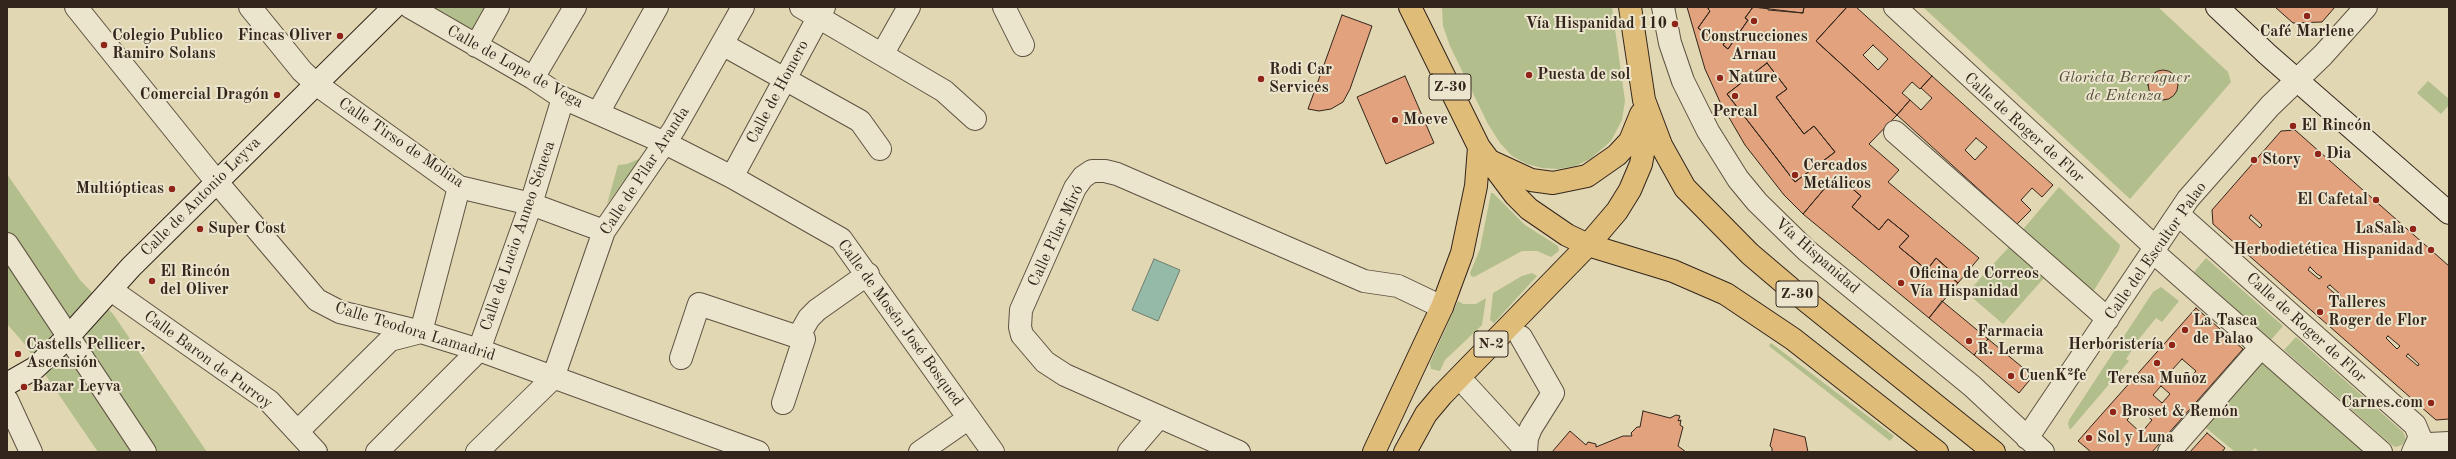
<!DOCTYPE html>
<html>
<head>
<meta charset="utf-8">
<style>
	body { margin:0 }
	#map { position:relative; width:2456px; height:459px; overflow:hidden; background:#e1d7b2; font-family:"Old Standard TT",serif }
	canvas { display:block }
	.frame { position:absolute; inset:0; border:8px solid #33251c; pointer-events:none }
</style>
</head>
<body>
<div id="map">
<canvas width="2456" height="459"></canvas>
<div class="frame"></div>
</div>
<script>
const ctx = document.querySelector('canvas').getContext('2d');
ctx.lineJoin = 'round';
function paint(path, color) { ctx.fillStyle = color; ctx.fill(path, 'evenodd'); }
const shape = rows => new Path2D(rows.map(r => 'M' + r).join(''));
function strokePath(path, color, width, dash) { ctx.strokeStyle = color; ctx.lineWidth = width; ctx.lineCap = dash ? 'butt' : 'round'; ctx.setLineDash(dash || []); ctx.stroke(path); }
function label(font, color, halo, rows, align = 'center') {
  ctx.font = font + ' "Old Standard TT",serif'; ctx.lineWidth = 4; ctx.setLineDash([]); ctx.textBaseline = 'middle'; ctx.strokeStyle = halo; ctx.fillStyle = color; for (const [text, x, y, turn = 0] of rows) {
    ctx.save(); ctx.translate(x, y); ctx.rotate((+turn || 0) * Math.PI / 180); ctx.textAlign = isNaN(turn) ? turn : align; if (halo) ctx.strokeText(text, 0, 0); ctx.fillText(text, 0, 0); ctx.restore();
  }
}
paint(shape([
	[422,7,486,7,469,36],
	[1442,7,1612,7,1625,101,1622,120,1611,141,1590,159,1575,166,1558,169,1542,168,1527,164,1512,156,1500,143,1488,124,1450,46,1443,26],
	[1923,7,2158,7,2228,72,2231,82,2130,199],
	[2428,81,2449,99,2449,105,2441,114,2417,93],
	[641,158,607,204,618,165,627,164],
	[7,174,80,280,113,314,207,452,98,452,23,342,7,324],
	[2059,187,2120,245,2119,250,2091,295,2020,233],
	[1491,193,1493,193,1525,225,1558,246,1559,251,1551,257,1537,251,1522,251,1474,277,1471,276,1470,273,1480,249],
	[2009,247,2044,278,2003,324,1967,293],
	[2206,258,2283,326,2271,340,2194,272],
	[1532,273,1537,276,1494,323,1490,320,1493,293,1522,276],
	[2161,287,2179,301,2162,322,2156,318,2139,339,2126,359,2129,361,2070,430,2068,424,2069,420,2153,292],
	[1486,298,1482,325,1445,360,1440,371,1431,369,1430,363,1458,301,1463,304,1476,304],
	[2296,337,2403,432,2406,439,2402,445,2395,447,2392,445,2284,350],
	[1771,343,1894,436,1890,441,1769,346],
	[2263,362,2371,452,2259,452,2255,448,2251,452,2235,452,2205,427]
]), '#b2be8c');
const water = shape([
	[1154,259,1180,270,1158,321,1132,310,1154,259]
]);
paint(water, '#95baa7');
strokePath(water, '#6e7e6f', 1);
const building = shape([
	[1687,7,1709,7,1708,9,1710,11,1698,28,1712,38,1714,34,1725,42,1723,45,1728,49,1748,20,1745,18,1753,7,1803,13,1804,7,1847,7,1816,41,1897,115,1869,144,1899,170,1888,182,1979,258,1958,283,1952,278,1954,274,1936,258,1927,270,1899,247,1909,236,1888,219,1879,230,1852,207,1861,196,1836,175,1803,214,1784,195,1745,145,1720,102,1705,69,1687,7],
	[1767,63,1787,89,1776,97,1804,134,1814,126,1835,152,1795,182,1727,94,1767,63],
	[1709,7,1753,7,1745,18,1748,20,1728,49,1723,45,1725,42,1714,34,1712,38,1698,28,1710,11,1708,9,1709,7],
	[1761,7,1804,7,1803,13,1768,10,1768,8,1761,7],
	[1847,7,1856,7,1932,76,1920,89,1912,82,1902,93,1910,100,1897,115,1816,41,1847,7],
	[1873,45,1888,59,1878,70,1863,55,1873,45],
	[2275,7,2335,7,2322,22,2293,23,2275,7],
	[1342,15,1372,26,1350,89,1343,102,1331,109,1319,111,1308,109,1342,15],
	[1767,63,1787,89,1776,97,1804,134,1814,126,1835,152,1795,182,1727,94,1767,63],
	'2148 85a15 15 0 1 1 30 0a15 15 0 1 1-30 0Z',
	[1405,76,1434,143,1386,164,1357,97,1405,76],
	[1932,76,2053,185,2042,197,2032,188,2021,200,2031,210,2017,224,1897,115,1910,100,1921,110,1932,98,1921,88,1932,76],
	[1976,138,1987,147,1975,160,1965,150,1976,138],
	[2295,130,2449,266,2449,419,2436,420,2213,224,2212,210,2281,131,2295,130],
	[2251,215,2262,225,2260,228,2249,218,2251,215],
	[2310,267,2317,274,2322,277,2319,279,2308,270,2310,267],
	[2330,285,2341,295,2339,297,2327,287,2330,285],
	[2388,336,2400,346,2397,349,2386,338,2388,336],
	[2408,354,2419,364,2418,366,2406,356,2408,354],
	[1836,175,1861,196,1852,207,1879,230,1888,219,1909,236,1899,247,1927,270,1936,258,1954,274,1952,278,1958,283,1929,318,1803,214,1836,175],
	[1942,301,1988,339,1974,355,1929,318,1942,301],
	[2196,308,2243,349,2152,452,2091,452,2078,441,2196,308],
	[2182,359,2196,371,2185,384,2171,371,2182,359],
	[2161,386,2170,394,2162,403,2153,395,2161,386],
	[2138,408,2152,420,2141,433,2127,420,2138,408],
	[1988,339,2033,376,2019,393,1974,355,1988,339],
	[1643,411,1670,418,1676,415,1680,416,1678,421,1681,420,1680,425,1683,427,1678,446,1686,452,1552,452,1570,431,1586,445,1588,442,1596,444,1596,447,1623,436,1632,436,1631,433,1637,427,1640,427,1643,411],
	[1774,429,1805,437,1808,452,1772,452,1772,448,1770,446,1774,429],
	[2207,433,2225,448,2222,452,2190,452,2207,433]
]);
paint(building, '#e1a27d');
strokePath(building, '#33251c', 1);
const street = shape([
	[76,7,216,181,317,300,340,312,421,332,479,350,758,452],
	[250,7,302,71,316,84,459,187,531,204,604,231],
	[410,7,533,78,563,98,665,143,732,177,841,239,993,452],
	[801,7,944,91,975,119],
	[1004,7,1023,45],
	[1663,7,1670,43,1683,81,1708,131,1738,179,1757,202,1806,250,1972,386,2043,452],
	[1895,7,2155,247],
	[722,44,860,121,880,149],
	[476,46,498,7],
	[883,53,909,7],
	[533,78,575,7],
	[598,113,657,7],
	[1895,132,2108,319],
	[732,177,824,7],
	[2178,214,2415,425,2420,437,2413,452],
	[7,244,145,452],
	[2152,251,2381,452],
	[111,290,269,401,316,452],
	[798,337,809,318,817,310,868,274],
	[1521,337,1553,393,1531,428,1527,438,1526,452],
	[681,358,699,304,804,339,783,403],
	[1468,387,1525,449],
	[7,400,31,452],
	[298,431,390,340,421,332,459,187],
	[2027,438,2188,199,2270,106,2323,55,2366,7],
	[2416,449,2429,444,2449,443],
	[377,452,479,350,531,204,563,98],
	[477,452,553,378,604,231,674,129,743,7],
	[920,452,969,418],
	[1129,452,1159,417],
	[1239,452,1065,375,1045,362,1022,335,1020,327,1021,310,1075,188,1083,177,1092,171,1105,171,1117,174,1364,281,1398,286,1442,307],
	[2169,452,2261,347]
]);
const secondary = shape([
	[2217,7,2267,54,2449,213],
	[7,384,35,368,69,336,131,267,394,7]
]);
const highway = shape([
	[1410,7,1479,147,1515,195,1529,209,1567,235,1588,245,1673,271,1726,294,1793,339,1937,452],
	[1630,7,1644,100,1661,145,1685,188,1750,254,1790,288,1994,452],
	[1492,162,1531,180,1553,183,1587,176,1617,155,1630,141,1641,114],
	[1374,452,1442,307,1462,253,1476,186,1479,147],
	[1405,452,1426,414,1442,395,1588,245,1617,211,1630,190,1641,164,1644,148,1645,117]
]);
strokePath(street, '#5e5242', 24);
strokePath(secondary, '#33251c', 24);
strokePath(highway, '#33251c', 24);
strokePath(street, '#ece5cd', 22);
strokePath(secondary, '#ece5cd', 22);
strokePath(highway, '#e0bc79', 22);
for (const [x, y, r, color] of [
	[2307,16,4,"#8f2418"],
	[1754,21,4,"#8f2418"],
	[1675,24,4,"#8f2418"],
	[340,36,4,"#8f2418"],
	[104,45,4,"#8f2418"],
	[1529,75,4,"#8f2418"],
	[1720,78,4,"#8f2418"],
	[1261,79,4,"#8f2418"],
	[277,95,4,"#8f2418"],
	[1735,96,4,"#8f2418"],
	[1395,120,4,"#8f2418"],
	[2293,126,4,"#8f2418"],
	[2318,154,4,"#8f2418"],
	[2254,160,4,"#8f2418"],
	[1795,175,4,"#8f2418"],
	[172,189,4,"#8f2418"],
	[2376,200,4,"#8f2418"],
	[200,229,4,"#8f2418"],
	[2413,229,4,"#8f2418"],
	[2431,250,4,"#8f2418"],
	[152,281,4,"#8f2418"],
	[1901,283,4,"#8f2418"],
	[2320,312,4,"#8f2418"],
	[2185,330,4,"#8f2418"],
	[1969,341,4,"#8f2418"],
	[2172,345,4,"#8f2418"],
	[18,354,4,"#8f2418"],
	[2157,363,4,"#8f2418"],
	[2011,376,4,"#8f2418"],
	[24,387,4,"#8f2418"],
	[2431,403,4,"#8f2418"],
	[2113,412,4,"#8f2418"],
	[2089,438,4,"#8f2418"]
]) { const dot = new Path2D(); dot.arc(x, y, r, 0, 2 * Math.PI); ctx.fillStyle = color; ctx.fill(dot); strokePath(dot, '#ece5cd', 1.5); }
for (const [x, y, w] of [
	[1450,87,42],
	[1797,294,42],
	[1491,344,34]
]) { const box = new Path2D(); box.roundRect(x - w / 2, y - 13, w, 26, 3); ctx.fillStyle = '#ece5cd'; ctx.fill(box); strokePath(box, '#33251c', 1); }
label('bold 15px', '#33251c', null, [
	["Z-30",1450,87],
	["Z-30",1797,294],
	["N-2",1491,344]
]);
label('bold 16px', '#33251c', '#ece5cd', [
	["Vía Hispanidad 110",1667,24,"right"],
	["Café Marlene",2307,32,"center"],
	["Colegio Publico",112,36],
	["Ramiro Solans",112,54],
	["Fincas Oliver",332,36,"right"],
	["Construcciones",1754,37,"center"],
	["Arnau",1754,55,"center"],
	["Rodi Car",1269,70],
	["Services",1269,88],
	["Puesta de sol",1537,75],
	["Nature",1728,78],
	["Comercial Dragón",269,95,"right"],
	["Percal",1735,112,"center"],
	["Moeve",1403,120],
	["El Rincón",2301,126],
	["Dia",2326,154],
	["Story",2262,160],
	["Cercados",1803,166],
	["Metálicos",1803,184],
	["Multiópticas",164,189,"right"],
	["El Cafetal",2368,200,"right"],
	["Super Cost",208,229],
	["LaSala",2405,229,"right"],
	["Herbodietética Hispanidad",2423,250,"right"],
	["El Rincón",160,272],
	["del Oliver",160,290],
	["Oficina de Correos",1909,274],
	["Vía Hispanidad",1909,292],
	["Talleres",2328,303],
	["Roger de Flor",2328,321],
	["La Tasca",2193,321],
	["de Palao",2193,339],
	["Farmacia",1977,332],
	["R. Lerma",1977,350],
	["Castells Pellicer,",26,345],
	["Ascensión",26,363],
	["Herboristería",2164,345,"right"],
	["CuenK²fe",2019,376],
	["Teresa Muñoz",2157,379,"center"],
	["Bazar Leyva",32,387],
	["Carnes.com",2423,403,"right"],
	["Broset & Remón",2121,412],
	["Sol y Luna",2097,438]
], 'left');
label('16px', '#33251c', '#ece5cd', [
	["Calle de Lope de Vega",515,67,29],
	["Calle de Homero",778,92,-62],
	["Calle de Roger de Flor",2024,128,42],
	["Calle Tirso de Molina",401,143,34],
	["Calle de Pilar Aranda",645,171,-57],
	["Calle de Antonio Leyva",201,197,-45],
	["Calle de Lucio Anneo Séneca",518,236,-71],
	["Calle Pilar Miró",1056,236,-65],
	["Calle del Escultor Palao",2156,251,-55],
	["Vía Hispanidad",1817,256,41],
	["Calle de Mosén José Bosqued",900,323,54],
	["Calle de Roger de Flor",2306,328,42],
	["Calle Teodora Lamadrid",415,332,17],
	["Calle Baron de Purroy",208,360,36]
]);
label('italic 16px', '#534b38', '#ece5cd', [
	["Glorieta Berenguer",2124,78],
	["de Entenza",2124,96]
]);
</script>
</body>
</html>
